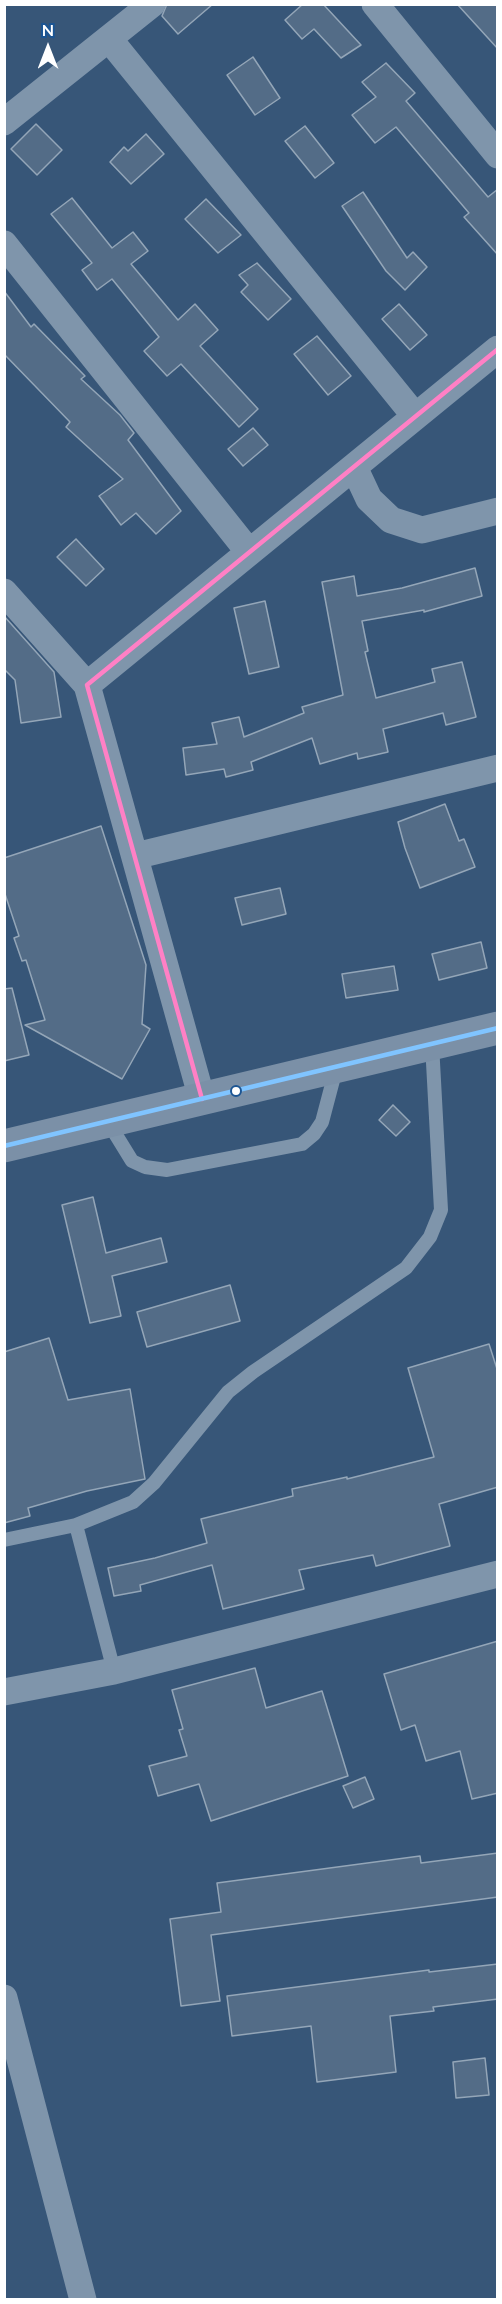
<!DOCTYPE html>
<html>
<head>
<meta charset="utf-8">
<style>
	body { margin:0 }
	#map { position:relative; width:502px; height:2304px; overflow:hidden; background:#375678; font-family:Lato,sans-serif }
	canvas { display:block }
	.frame { position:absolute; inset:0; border:6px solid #fff; pointer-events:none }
	.north { position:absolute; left:18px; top:18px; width:60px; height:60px; -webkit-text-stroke:4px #1c5593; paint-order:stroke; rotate:0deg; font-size:16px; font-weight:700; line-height:24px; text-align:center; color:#fff }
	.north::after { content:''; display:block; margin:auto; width:21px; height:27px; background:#fff; clip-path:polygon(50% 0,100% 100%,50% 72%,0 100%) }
</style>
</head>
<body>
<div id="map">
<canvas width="502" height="2304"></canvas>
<div class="frame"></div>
<div class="north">N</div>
</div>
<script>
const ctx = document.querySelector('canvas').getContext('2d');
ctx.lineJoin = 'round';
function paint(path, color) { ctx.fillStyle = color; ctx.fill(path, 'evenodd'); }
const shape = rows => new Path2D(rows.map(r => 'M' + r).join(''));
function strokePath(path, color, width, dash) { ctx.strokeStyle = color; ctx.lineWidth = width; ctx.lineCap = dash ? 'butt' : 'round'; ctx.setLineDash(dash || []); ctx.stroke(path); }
const building = shape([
	[167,4,213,4,178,34,162,16,167,4],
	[303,4,323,4,361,45,341,58,314,29,302,39,285,20,303,4],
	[457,4,498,4,498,49,457,4],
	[253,57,280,98,255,115,227,75,253,57],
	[386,63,415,93,406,101,488,197,498,189,498,255,464,217,469,213,396,127,375,143,352,115,376,97,362,82,386,63],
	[36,124,62,150,37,175,11,149,36,124],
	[305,126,334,163,315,178,285,141,305,126],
	[146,134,164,154,131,184,110,162,124,147,128,151,146,134],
	[363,192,407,258,413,252,427,267,405,290,386,271,342,206,363,192],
	[72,198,112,248,133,232,148,251,131,264,178,320,195,304,218,330,200,346,258,409,239,427,181,364,167,376,144,351,159,337,112,279,97,290,82,270,92,263,51,214,72,198],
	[206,199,241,235,218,253,185,219,206,199],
	[257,263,291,299,268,320,241,292,248,285,239,275,257,263],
	[4,291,31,327,34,324,85,376,81,379,120,415,134,433,128,440,181,511,156,534,136,513,121,525,99,496,123,479,66,427,70,422,4,354,4,291],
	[399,304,427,335,410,350,382,319,399,304],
	[317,336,351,376,328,395,294,354,317,336],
	[253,428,268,445,243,466,228,449,253,428],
	[76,539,104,569,86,586,57,557,76,539],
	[475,568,482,596,424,612,424,610,362,621,368,651,365,652,376,698,435,682,432,669,462,662,476,717,446,725,443,713,383,729,388,752,358,759,357,753,320,764,312,738,251,762,253,770,226,777,224,769,186,775,183,748,217,744,212,723,239,717,244,737,304,713,302,707,343,695,322,582,354,576,357,596,402,588,475,568],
	[265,601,279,667,249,674,234,608,265,601],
	[4,616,54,672,61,717,21,723,15,680,4,669,4,616],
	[445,804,459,841,464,839,475,867,420,888,405,848,398,822,445,804],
	[101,826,146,965,142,1024,150,1029,122,1079,25,1025,45,1020,26,960,22,961,14,938,19,936,4,891,4,858,101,826],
	[280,888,286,914,242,925,235,898,280,888],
	[481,942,487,968,439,980,432,954,481,942],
	[394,966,398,990,346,998,342,974,394,966],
	[12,988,29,1055,4,1061,4,989,12,988],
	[393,1105,410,1122,396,1136,379,1120,393,1105],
	[93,1197,106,1253,161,1238,167,1262,112,1276,121,1316,90,1323,62,1205,93,1197],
	[230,1285,240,1321,147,1347,137,1312,230,1285],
	[49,1338,68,1400,130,1389,145,1479,87,1491,28,1508,30,1516,4,1523,4,1352,49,1338],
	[489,1344,498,1372,498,1487,439,1504,450,1546,376,1566,373,1555,299,1570,304,1589,223,1609,212,1565,140,1585,141,1591,114,1596,108,1568,155,1558,207,1543,201,1519,293,1496,292,1489,347,1477,347,1479,434,1457,408,1368,489,1344],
	[498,1641,498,1793,472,1799,460,1751,426,1761,415,1725,401,1730,384,1674,498,1641],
	[255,1668,266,1708,322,1691,348,1776,211,1821,199,1784,158,1796,149,1766,187,1756,179,1730,183,1729,172,1690,255,1668],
	[365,1777,374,1799,353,1808,343,1786,365,1777],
	[498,1853,498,1897,211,1935,220,2001,181,2006,170,1919,221,1912,217,1883,420,1856,421,1863,498,1853],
	[498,1964,498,1999,433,2007,434,2011,390,2016,396,2072,317,2082,311,2026,232,2036,227,1996,429,1970,429,1972,498,1964],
	[485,2058,489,2095,456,2098,453,2062,485,2058]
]);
paint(building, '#536c87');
strokePath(building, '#94a6b8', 1.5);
strokePath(shape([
	[108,1122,132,1161,145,1167,167,1170,302,1144,314,1134,322,1122,336,1069],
	[76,1525,133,1502,154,1483,228,1392,253,1372,406,1268,430,1237,441,1210,432,1044],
	[4,1540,76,1525,114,1671]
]), '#7f95ab', 14);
strokePath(shape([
	[375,4,498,155],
	[109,39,415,416],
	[4,122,152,4],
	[4,244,249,552],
	[354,467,369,499,391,520,422,530,498,511],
	[4,592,87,685],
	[135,856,498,768],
	[202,1099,87,685,498,349],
	[4,1692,114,1671,498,1574],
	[4,1998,83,2300]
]), '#7f95ab', 27);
strokePath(shape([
	[4,1146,498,1028]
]), '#7b90a7', 33);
strokePath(shape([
	[202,1099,87,685,498,349]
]), '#ff80c5', 4.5);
strokePath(shape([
	[4,1146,498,1028]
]), '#80c4ff', 4.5);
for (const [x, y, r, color] of [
	[236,1091,5,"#fff"]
]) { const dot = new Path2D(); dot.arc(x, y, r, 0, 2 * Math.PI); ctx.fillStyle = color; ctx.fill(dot); strokePath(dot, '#1c5593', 2); }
</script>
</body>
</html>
